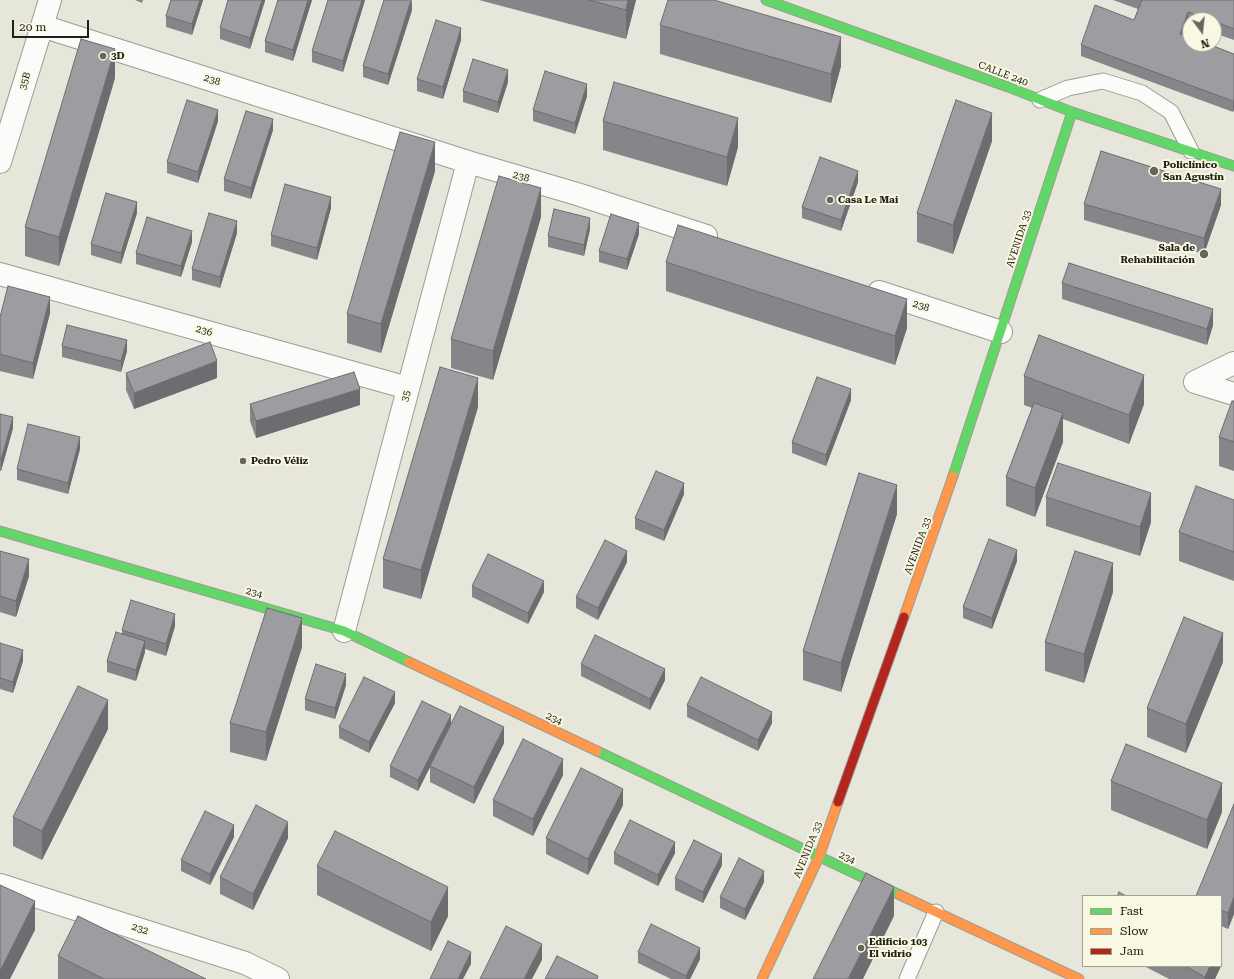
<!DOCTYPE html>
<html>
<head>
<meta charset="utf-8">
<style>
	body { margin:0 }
	#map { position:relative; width:1234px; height:979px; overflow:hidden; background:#e7e6da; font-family:"Roboto Serif",serif }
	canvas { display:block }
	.legend { position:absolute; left:1082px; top:895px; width:140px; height:72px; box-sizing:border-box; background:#f9f8e2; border:1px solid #a3a292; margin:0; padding:5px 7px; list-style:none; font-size:12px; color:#212119 }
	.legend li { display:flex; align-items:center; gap:8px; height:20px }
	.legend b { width:20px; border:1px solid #a3a292 }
	.north { position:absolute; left:1182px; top:12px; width:40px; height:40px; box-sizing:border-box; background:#f9f8e2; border:1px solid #a3a292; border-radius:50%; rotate:165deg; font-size:11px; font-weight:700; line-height:16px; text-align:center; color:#212119 }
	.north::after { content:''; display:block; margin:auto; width:14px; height:18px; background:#66665d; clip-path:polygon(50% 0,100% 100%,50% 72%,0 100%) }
	.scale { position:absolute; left:12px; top:20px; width:77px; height:18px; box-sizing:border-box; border:2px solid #212119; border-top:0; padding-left:5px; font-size:12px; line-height:14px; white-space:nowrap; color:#212119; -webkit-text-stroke:3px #f9f8e2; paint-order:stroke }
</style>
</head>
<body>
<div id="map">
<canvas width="1234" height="979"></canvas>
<ul class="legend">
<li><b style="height:5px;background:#63d668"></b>Fast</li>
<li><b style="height:5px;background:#ff974d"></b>Slow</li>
<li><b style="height:5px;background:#b3261e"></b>Jam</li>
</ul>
<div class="north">N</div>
<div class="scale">20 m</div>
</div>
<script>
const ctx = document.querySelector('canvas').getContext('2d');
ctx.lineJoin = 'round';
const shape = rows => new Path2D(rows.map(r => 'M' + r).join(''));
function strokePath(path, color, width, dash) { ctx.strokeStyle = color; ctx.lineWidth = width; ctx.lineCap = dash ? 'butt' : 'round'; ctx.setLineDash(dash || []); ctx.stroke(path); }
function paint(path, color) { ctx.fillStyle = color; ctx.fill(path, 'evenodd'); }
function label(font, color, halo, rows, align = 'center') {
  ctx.font = font + ' "Roboto Serif",serif'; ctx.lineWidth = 4; ctx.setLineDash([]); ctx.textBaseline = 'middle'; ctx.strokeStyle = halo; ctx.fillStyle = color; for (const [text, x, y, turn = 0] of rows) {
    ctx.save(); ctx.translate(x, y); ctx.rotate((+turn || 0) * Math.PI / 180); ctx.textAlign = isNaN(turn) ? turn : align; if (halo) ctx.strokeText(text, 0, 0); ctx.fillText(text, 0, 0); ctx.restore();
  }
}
const lane = shape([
	[1040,100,1068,88,1103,81,1142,93,1171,112,1191,151],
	[907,979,936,912]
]);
const street = shape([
	[42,26,468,162,577,194,706,236],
	[0,162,50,0],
	[0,274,408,388],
	[879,292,1001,332],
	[1195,382,1234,363],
	[1195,382,1234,394],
	[344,631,468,162],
	[0,885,245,963,278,979]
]);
const fast = shape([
	[766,0,1008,87,1072,112,1234,166],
	[953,476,1072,112],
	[0,531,344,631,409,662],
	[597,751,900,895]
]);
const slow = shape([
	[904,617,953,476],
	[409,662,597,751],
	[900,895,1079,979],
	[762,979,819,857,838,802]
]);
const jam = shape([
	[838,802,904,617]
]);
strokePath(lane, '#9d9c94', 17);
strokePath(street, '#9d9c94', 24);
strokePath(fast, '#9d9c94', 11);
strokePath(slow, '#9d9c94', 11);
strokePath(jam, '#9d9c94', 11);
strokePath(lane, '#fbfbf9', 15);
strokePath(street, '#fbfbf9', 22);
strokePath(fast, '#63d668', 9);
strokePath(slow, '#ff974d', 9);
strokePath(jam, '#b3261e', 9);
paint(shape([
	[135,0,143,0,142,3],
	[171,0,203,0,192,35,166,27,166,16],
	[265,0,250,49,220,39,220,28],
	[278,0,312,0,293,61,265,52,265,41],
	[365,0,343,72,312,62,312,51],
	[412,0,412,10,388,85,363,77,363,66],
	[479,0,636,0,626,39],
	[1113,0,1234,0,1234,40,1214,33,1214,20,1190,20,1190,24,1188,23,1184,35,1234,54,1233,112,1081,56,1081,45,1134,20,1138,9],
	[660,25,841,66,831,103,660,54],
	[461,40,443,99,417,91,417,79],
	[115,78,59,266,25,256,25,227],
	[508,82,498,113,463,102,463,91],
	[587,96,575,134,533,121,533,110],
	[218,121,198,183,167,173,167,162],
	[603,121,738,147,727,186,603,150],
	[273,130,251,199,224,191,224,179],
	[992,141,953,254,917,242,917,213],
	[435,171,381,353,347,343,347,314],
	[858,182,841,231,802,218,802,207],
	[1084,204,1221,205,1204,254,1084,220],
	[331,208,317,260,271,246,271,235],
	[137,213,121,264,91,255,91,244],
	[541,217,493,380,451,368,451,339],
	[590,229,584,256,548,247,548,236],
	[237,233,220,288,192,280,192,269],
	[639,234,627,270,599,262,599,251],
	[192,242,181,277,136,264,136,253],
	[666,262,907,328,895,365,666,291],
	[1062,283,1213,325,1207,345,1062,299],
	[50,313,33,379,0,371,0,317],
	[62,346,127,351,121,372,62,357],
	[126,373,217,378,134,409,126,390],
	[1024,376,1144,404,1129,444,1063,419,1063,442,1035,517,1006,506,1006,477,1032,408,1024,405],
	[851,400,826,466,792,453,792,442],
	[1234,401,1234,471,1219,466,1219,437],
	[250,404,360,405,256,438,250,421],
	[478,407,421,599,383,588,383,559],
	[0,414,13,428,1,471,0,471],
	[80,449,68,494,17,480,17,469],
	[684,494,664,541,635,529,635,518],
	[1046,497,1151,522,1140,556,1046,526],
	[1234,500,1234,581,1179,561,1179,532],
	[897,514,841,692,803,680,803,651],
	[0,551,29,576,16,617,0,612],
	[1017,561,992,629,963,618,963,607],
	[627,562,598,620,576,608,576,597],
	[472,586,544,592,528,624,472,597],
	[1113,592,1084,683,1045,671,1045,642],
	[175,626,166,656,145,649,145,652,136,681,107,672,107,661,122,634,122,630],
	[0,643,23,661,13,693,0,689],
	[302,647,266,761,230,752,230,723],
	[1223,662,1186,753,1147,737,1147,708],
	[581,664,665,680,650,710,581,676],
	[346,685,335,719,305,710,305,699],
	[395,703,369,753,339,738,339,727],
	[687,705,772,723,758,751,687,717],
	[451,725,504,743,474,804,430,782,430,767,418,791,390,777,390,766],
	[108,729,42,860,13,846,13,817],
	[563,775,533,836,493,816,493,800],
	[1111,781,1222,812,1207,849,1111,810],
	[1234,804,1234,914,1228,929,1221,926,1221,896],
	[623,805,588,875,546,854,546,838],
	[234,837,210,885,181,871,181,860],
	[288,838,253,910,220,894,220,877],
	[614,853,675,853,658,886,614,864],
	[722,865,703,903,675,890,675,878],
	[317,866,448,916,431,951,317,895],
	[764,882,745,920,720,908,720,897],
	[638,952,700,959,690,979,671,979,638,963],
	[58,956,206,979,58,979],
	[1144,966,1221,966,1215,979,1169,979]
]), '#86868a');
paint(shape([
	[200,0,203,0,192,35,192,24],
	[262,0,265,0,265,1,250,49,250,38],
	[308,0,312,0,293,61,293,50],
	[362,0,365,0,343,72,343,61],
	[411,0,412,10,388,85,388,74],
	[628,0,636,0,626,39,626,10],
	[1188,12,1188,23,1180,45,1180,34],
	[461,28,461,40,443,99,443,87],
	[841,37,841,66,831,103,831,74],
	[115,49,115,78,59,266,59,237],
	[508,70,508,82,498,113,498,102],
	[587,84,587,96,575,134,575,123],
	[1234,99,1234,110,1233,112,1233,101],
	[218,110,218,121,198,183,198,172],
	[992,113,992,141,953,254,953,225],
	[738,118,738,147,727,186,727,157],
	[273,119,273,130,251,199,251,188],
	[435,142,435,171,381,353,381,324],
	[858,171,858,182,841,231,841,220],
	[541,188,541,217,493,380,493,351],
	[1221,189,1221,205,1204,254,1204,238],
	[331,197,331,208,317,260,317,248],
	[137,202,137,213,121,264,121,253],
	[590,218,590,229,584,256,584,245],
	[237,221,237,233,220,288,220,277],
	[639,223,639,234,627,270,627,259],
	[192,231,192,242,181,277,181,266],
	[50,297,50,313,33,379,33,363],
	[907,299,907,328,895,365,895,336],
	[1213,309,1213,325,1207,345,1207,329],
	[127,340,127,351,121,372,121,361],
	[217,361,217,378,134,409,134,393],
	[1144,375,1144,404,1129,444,1129,415],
	[478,378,478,407,421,599,421,570],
	[360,389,360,405,256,438,256,421],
	[851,389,851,400,826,466,826,455],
	[1063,413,1063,442,1035,517,1035,488],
	[13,417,13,428,1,471,1,460],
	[80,437,80,449,68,494,68,483],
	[684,483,684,494,664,541,664,530],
	[897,485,897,514,841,692,841,663],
	[1151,493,1151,522,1140,556,1140,527],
	[1017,550,1017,561,992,629,992,618],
	[627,551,627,562,598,620,598,608],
	[29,559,29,576,16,617,16,601],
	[1113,563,1113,592,1084,683,1084,654],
	[544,581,544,592,528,624,528,613],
	[175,614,175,626,166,656,166,644],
	[302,618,302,647,266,761,266,732],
	[1223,633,1223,662,1186,753,1186,724],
	[145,641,145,652,136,681,136,670],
	[23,650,23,661,13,693,13,682],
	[665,669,665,680,650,710,650,699],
	[346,674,346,685,335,719,335,708],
	[395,692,395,703,369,753,369,742],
	[108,700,108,729,42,860,42,831],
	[772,712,772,723,758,751,758,740],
	[451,715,451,726,430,766,430,767,418,791,418,780],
	[504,727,504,743,474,804,474,787],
	[563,759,563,775,533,836,533,819],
	[1222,783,1222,812,1207,849,1207,820],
	[623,789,623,805,588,875,588,859],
	[288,822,288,838,253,910,253,894],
	[234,825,234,837,210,885,210,874],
	[675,842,675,853,658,886,658,875],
	[722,854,722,865,703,903,703,892],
	[764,871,764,882,745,920,745,909],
	[448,887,448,916,431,951,431,922],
	[894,887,894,916,863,979,848,979],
	[1234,897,1234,914,1228,929,1228,913],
	[35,901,35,930,10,979,0,979,0,971],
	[542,944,542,960,532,979,524,979],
	[1221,945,1221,966,1215,979,1205,979,1205,977,1210,966,1221,966],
	[700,948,700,959,690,979,686,979,686,976],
	[471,952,471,964,463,979,458,979]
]), '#6d6d71');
const building = shape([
	[171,0,200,0,192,24,166,16,171,0],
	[228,0,262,0,250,38,220,28,228,0],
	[278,0,308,0,293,50,265,41,278,0],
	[328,0,362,0,343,61,312,51,328,0],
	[384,0,411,0,388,74,363,66,384,0],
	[589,0,628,0,626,10,589,0],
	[668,0,714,0,841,37,831,74,660,25,668,0],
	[1142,0,1234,0,1234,29,1214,21,1214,20,1210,20,1188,12,1180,34,1190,38,1190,44,1208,44,1234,54,1234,99,1233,101,1081,45,1095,5,1134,20,1142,0],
	[436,20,461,28,443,87,417,79,436,20],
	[81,39,115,49,59,237,25,227,81,39],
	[473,59,508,70,498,102,463,91,473,59],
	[545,71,587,84,575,123,533,110,545,71],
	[614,82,738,118,727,157,603,121,614,82],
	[187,100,218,110,198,172,167,162,187,100],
	[956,100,992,113,953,225,917,213,956,100],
	[246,111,273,119,251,188,224,179,246,111],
	[400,132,435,142,381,324,347,314,400,132],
	[1101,151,1221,189,1204,238,1084,204,1101,151],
	[820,157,858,171,841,220,802,207,820,157],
	[499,176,541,188,493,351,451,339,499,176],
	[285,184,331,197,317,248,271,235,285,184],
	[106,193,137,202,121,253,91,244,106,193],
	[554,209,590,218,584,245,548,236,554,209],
	[209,213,237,221,220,277,192,269,209,213],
	[611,214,639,223,627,259,599,251,611,214],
	[147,217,192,231,181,266,136,253,147,217],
	[678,225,907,299,895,336,666,262,678,225],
	[1069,263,1213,309,1207,329,1062,283,1069,263],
	[8,286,50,297,33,363,0,354,0,317,8,286],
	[67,325,127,340,121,361,62,346,67,325],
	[1039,335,1144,375,1129,415,1024,376,1039,335],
	[210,342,217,361,134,393,126,373,210,342],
	[440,367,478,378,421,570,383,559,440,367],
	[354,372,360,389,256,421,250,404,354,372],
	[817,377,851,389,826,455,792,442,817,377],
	[1232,401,1234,401,1234,442,1219,437,1232,401],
	[1034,403,1063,413,1035,488,1006,477,1034,403],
	[0,414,13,417,1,460,0,459,0,414],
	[28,424,80,437,68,483,17,469,28,424],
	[1058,463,1151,493,1140,527,1046,497,1058,463],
	[656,471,684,483,664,530,635,518,656,471],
	[859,473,897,485,841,663,803,651,859,473],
	[1196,486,1234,500,1234,552,1179,532,1196,486],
	[989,539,1017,550,992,618,963,607,989,539],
	[605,540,627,551,598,608,576,597,605,540],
	[0,551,29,559,16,601,0,596,0,551],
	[1075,551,1113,563,1084,654,1045,642,1075,551],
	[488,554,544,581,528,613,472,586,488,554],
	[131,600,175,614,166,644,122,630,131,600],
	[267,608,302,618,266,732,230,723,267,608],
	[1184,617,1223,633,1186,724,1147,708,1184,617],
	[116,632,145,641,136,670,107,661,116,632],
	[595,635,665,669,650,699,581,664,595,635],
	[0,643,23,650,13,682,0,678,0,643],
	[316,664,346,674,335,708,305,699,316,664],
	[364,677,395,692,369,742,339,727,364,677],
	[701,677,772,712,758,740,687,705,701,677],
	[78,686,108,700,42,831,13,817,78,686],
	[422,701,451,715,418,780,390,766,422,701],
	[460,706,504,727,474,787,430,766,460,706],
	[523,739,563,759,533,819,493,800,523,739],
	[1126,744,1222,783,1207,820,1111,781,1126,744],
	[581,768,623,789,588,859,546,838,581,768],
	[1234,804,1234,897,1228,913,1221,910,1221,896,1196,896,1234,804],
	[256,805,288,822,253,894,220,877,256,805],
	[205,811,234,825,210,874,181,860,205,811],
	[630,820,675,842,658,875,614,853,630,820],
	[335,831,448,887,431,922,317,866,335,831],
	[694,840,722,854,703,892,675,878,694,840],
	[739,858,764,871,745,909,720,897,739,858],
	[866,873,894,887,848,979,813,979,866,873],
	[0,885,35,901,0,971,0,885],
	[1119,892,1126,896,1117,896,1119,892],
	[78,916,206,979,104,979,58,956,78,916],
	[651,924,700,948,686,976,638,952,651,924],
	[506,926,542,944,524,979,480,979,506,926],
	[448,941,471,952,458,979,430,979,448,941],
	[557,956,598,976,597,979,545,979,557,956],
	[1185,966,1210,966,1205,977,1185,966]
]);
paint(building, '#9c9ca1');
strokePath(building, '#6d6d71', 1);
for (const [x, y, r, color] of [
	[103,56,4,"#66665d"],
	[1154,171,5,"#66665d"],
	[830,200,4,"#66665d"],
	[1204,254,5,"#66665d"],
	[243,461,4,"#66665d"],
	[861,948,4,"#66665d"]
]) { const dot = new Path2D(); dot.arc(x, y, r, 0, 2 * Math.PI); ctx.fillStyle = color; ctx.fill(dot); strokePath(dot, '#f9f8e2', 1.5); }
label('bold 10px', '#212119', '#f9f8e2', [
	["3D",111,56],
	["Policlínico",1163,165],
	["San Agustín",1163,177],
	["Casa Le Mai",838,200],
	["Sala de",1195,248,"right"],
	["Rehabilitación",1195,260,"right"],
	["Pedro Véliz",251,461],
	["Edificio 103",869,942],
	["El vidrio",869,954]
], 'left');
label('10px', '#212119', '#f9f8e2', [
	["CALLE 240",1003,74,21],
	["238",212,80,18],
	["35B",25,81,-73],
	["238",521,177,16],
	["AVENIDA 33",1019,239,-72],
	["238",921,306,18],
	["236",204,331,16],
	["35",406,396,-75],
	["AVENIDA 33",918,546,-70],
	["234",254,593,16],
	["234",554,719,25],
	["AVENIDA 33",808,850,-68],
	["234",847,858,25],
	["232",140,929,18]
]);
</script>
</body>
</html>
